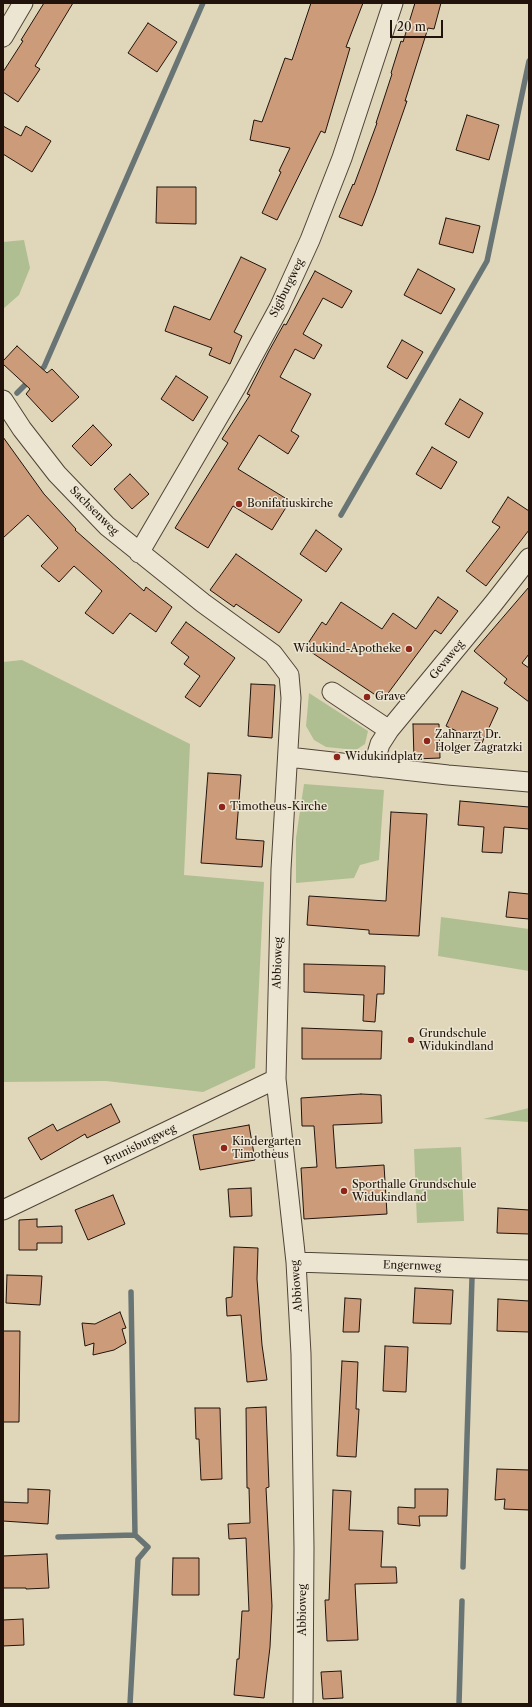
<!DOCTYPE html>
<html>
<head>
<meta charset="utf-8">
<style>
	body { margin:0 }
	#map { position:relative; width:532px; height:1707px; overflow:hidden; background:#e0d7ba; font-family:"Libre Caslon Text",serif }
	canvas { display:block }
	.frame { position:absolute; inset:0; border:4px solid #21130c; pointer-events:none }
	.scale { position:absolute; left:390px; top:20px; width:53px; height:18px; box-sizing:border-box; border:2px solid #21130c; border-top:0; padding-left:5px; font-size:12px; line-height:14px; white-space:nowrap; color:#21130c; -webkit-text-stroke:3px #ebe5d2; paint-order:stroke }
</style>
</head>
<body>
<div id="map">
<canvas width="532" height="1707"></canvas>
<div class="frame"></div>
<div class="scale">20 m</div>
</div>
<script>
const ctx = document.querySelector('canvas').getContext('2d');
ctx.lineJoin = 'round';
function paint(path, color) { ctx.fillStyle = color; ctx.fill(path, 'evenodd'); }
const shape = rows => new Path2D(rows.map(r => 'M' + r).join(''));
function strokePath(path, color, width, dash) { ctx.strokeStyle = color; ctx.lineWidth = width; ctx.lineCap = dash ? 'butt' : 'round'; ctx.setLineDash(dash || []); ctx.stroke(path); }
function label(font, color, halo, rows, align = 'center') {
  ctx.font = font + ' "Libre Caslon Text",serif'; ctx.lineWidth = 3; ctx.setLineDash([]); ctx.textBaseline = 'middle'; ctx.strokeStyle = halo; ctx.fillStyle = color; for (const [text, x, y, turn = 0] of rows) {
    ctx.save(); ctx.translate(x, y); ctx.rotate((+turn || 0) * Math.PI / 180); ctx.textAlign = isNaN(turn) ? turn : align; if (halo) ctx.strokeText(text, 0, 0); ctx.fillText(text, 0, 0); ctx.restore();
  }
}
paint(shape([
	[24,240,30,268,19,295,3,309,3,242],
	[22,660,190,744,184,875,264,882,255,1068,203,1092,106,1081,3,1082,3,662],
	[309,693,368,731,365,744,356,750,326,747,314,740,306,726],
	[304,784,384,790,379,860,360,865,354,878,296,883,296,838],
	[441,917,529,929,529,971,438,956],
	[529,1108,529,1122,483,1119],
	[461,1147,464,1221,417,1223,414,1149]
]), '#b0bf91');
strokePath(shape([
	[37,373,44,367,203,3],
	[17,393,29,381],
	[341,515,487,261,529,61],
	[58,1537,135,1535],
	[463,1567,472,1278],
	[130,1704,138,1559,148,1547,135,1535,131,1292],
	[459,1704,462,1601]
]), '#697575', 5.5);
const building = shape([
	[44,3,73,3,35,66,40,69,18,102,3,92,3,72,23,41,21,40,44,3],
	[311,3,363,3,346,47,350,48,325,133,321,131,277,220,262,213,281,172,279,171,290,148,250,140,254,120,262,122,285,58,292,60,311,3],
	[415,3,441,3,434,29,428,28,405,101,407,101,375,193,362,226,339,217,353,184,354,185,377,123,376,123,392,74,391,73,401,41,403,42,415,3],
	[148,23,177,42,157,72,128,53,148,23],
	[467,115,499,125,489,160,456,150,467,115],
	[3,126,21,136,26,126,51,141,32,172,3,154,3,126],
	[157,187,196,187,196,224,156,223,157,187],
	[446,218,480,226,473,253,439,244,446,218],
	[241,257,266,269,234,332,242,336,230,364,209,355,212,348,165,331,174,306,210,320,241,257],
	[418,269,455,289,441,314,404,295,418,269],
	[315,271,352,291,342,308,323,298,303,334,322,345,314,359,295,349,280,377,311,394,291,431,299,436,288,454,259,435,238,469,290,501,272,530,233,506,208,548,175,528,228,443,222,439,250,395,247,394,269,351,284,324,286,325,315,271],
	[402,340,423,352,407,379,387,367,402,340],
	[17,346,47,373,52,369,79,397,52,422,26,394,30,389,3,364,3,361,17,346],
	[176,376,208,397,193,421,161,399,176,376],
	[460,399,483,413,469,438,445,424,460,399],
	[93,425,112,445,91,466,72,446,93,425],
	[3,437,44,494,76,529,75,530,144,591,146,587,172,607,156,632,130,613,113,634,85,613,102,591,74,566,59,582,41,566,58,548,28,515,3,538,3,437],
	[432,447,457,462,441,489,416,474,432,447],
	[130,474,149,494,132,509,114,489,130,474],
	[508,497,529,511,529,530,486,586,466,571,500,527,492,522,508,497],
	[316,530,342,549,326,572,300,554,316,530],
	[236,554,302,600,279,633,236,604,234,607,210,590,236,554],
	[529,587,529,654,522,663,529,668,529,702,504,683,507,679,474,651,529,587],
	[438,597,458,611,441,634,435,630,383,700,305,648,322,622,326,625,341,602,382,629,393,613,416,629,438,597],
	[186,622,235,658,200,707,185,697,200,676,184,664,189,657,171,643,186,622],
	[251,684,275,685,272,738,248,736,251,684],
	[462,691,498,708,482,743,446,726,462,691],
	[413,724,439,724,440,758,414,759,413,724],
	[208,773,241,775,236,839,264,841,262,867,201,863,208,773],
	[460,801,529,807,529,829,504,827,502,853,482,852,484,827,458,825,460,801],
	[391,812,427,814,419,936,369,934,369,930,307,925,309,896,386,901,391,812],
	[509,892,529,894,529,919,506,917,509,892],
	[304,964,385,966,384,994,377,994,375,1022,363,1021,364,995,304,992,304,964],
	[302,1028,382,1031,381,1059,302,1059,302,1028],
	[361,1094,381,1095,382,1123,333,1125,336,1168,384,1165,387,1214,304,1219,301,1168,317,1167,314,1126,302,1126,301,1098,361,1094],
	[111,1104,120,1122,87,1138,85,1134,41,1160,28,1138,53,1124,57,1131,111,1104],
	[249,1125,255,1160,200,1170,193,1135,249,1125],
	[251,1188,252,1216,230,1217,228,1189,251,1188],
	[113,1195,125,1224,88,1240,75,1210,113,1195],
	[498,1208,529,1210,529,1234,497,1233,498,1208],
	[37,1219,37,1227,62,1226,62,1243,37,1243,37,1250,19,1250,19,1220,37,1219],
	[234,1247,258,1248,257,1279,262,1345,267,1380,247,1382,241,1315,227,1316,226,1298,232,1297,234,1247],
	[7,1275,42,1276,40,1305,6,1303,7,1275],
	[415,1288,453,1290,451,1324,413,1323,415,1288],
	[345,1298,361,1299,359,1332,343,1332,345,1298],
	[498,1299,529,1301,529,1332,497,1331,498,1299],
	[120,1312,126,1328,122,1329,126,1343,114,1350,93,1355,94,1343,85,1346,82,1323,95,1324,120,1312],
	[3,1331,20,1331,19,1422,3,1422,3,1331],
	[385,1346,408,1347,406,1392,383,1391,385,1346],
	[342,1361,358,1362,356,1409,359,1409,356,1457,337,1456,342,1361],
	[266,1407,269,1487,266,1488,272,1606,270,1647,264,1698,234,1695,237,1659,239,1659,242,1611,249,1611,246,1538,229,1539,228,1524,250,1523,249,1488,247,1488,246,1408,266,1407],
	[195,1408,220,1408,222,1479,201,1480,199,1439,196,1439,195,1408],
	[497,1469,529,1470,529,1510,504,1509,505,1499,495,1500,497,1469],
	[28,1489,50,1490,48,1524,3,1521,3,1502,28,1503,28,1489],
	[415,1489,448,1489,447,1516,419,1516,420,1526,398,1524,398,1507,415,1508,415,1489],
	[333,1490,351,1491,349,1530,383,1531,381,1567,396,1567,397,1583,355,1584,358,1640,327,1641,325,1600,329,1600,333,1490],
	[47,1554,49,1588,26,1589,26,1588,3,1588,3,1556,47,1554],
	[173,1558,199,1558,199,1595,172,1595,173,1558],
	[23,1619,24,1645,3,1646,3,1620,23,1619],
	[341,1671,343,1698,323,1699,321,1672,341,1671]
]);
paint(building, '#cc9b7a');
strokePath(building, '#21130c', 1);
const minor = shape([
	[3,37,23,3],
	[3,400,22,429,57,474,107,526,203,603,273,654,289,675,291,698,281,869,276,1079,296,1262,301,1354,304,1548,303,1704],
	[139,553,236,387,279,308,310,240,342,158,393,3],
	[332,692,389,730],
	[288,757,448,775,529,782],
	[373,767,380,744,389,730,493,604,529,558],
	[3,1210,276,1079],
	[296,1262,529,1270]
]);
strokePath(minor, '#514438', 21);
strokePath(minor, '#ebe5d2', 19);
for (const [x, y, r, color] of [
	[239,504,4,"#8f2418"],
	[409,649,4,"#8f2418"],
	[367,697,4,"#8f2418"],
	[427,741,4,"#8f2418"],
	[337,757,4,"#8f2418"],
	[222,807,4,"#8f2418"],
	[411,1040,4,"#8f2418"],
	[224,1148,4,"#8f2418"],
	[344,1191,4,"#8f2418"]
]) { const dot = new Path2D(); dot.arc(x, y, r, 0, 2 * Math.PI); ctx.fillStyle = color; ctx.fill(dot); strokePath(dot, '#ebe5d2', 1.5); }
label('11px', '#21130c', '#ebe5d2', [
	["Sigiburgweg",287,288,-64],
	["Sachsenweg",94,511,45],
	["Gevaweg",447,660,-50],
	["Abbioweg",278,963,-88],
	["Brunisburgweg",140,1145,-26],
	["Engernweg",412,1266,2],
	["Abbioweg",297,1286,-94],
	["Abbioweg",303,1610,-90]
]);
label('11px', '#21130c', '#ebe5d2', [
	["Bonifatiuskirche",247,504],
	["Widukind-Apotheke",401,649,"right"],
	["Grave",375,697],
	["Zahnarzt Dr.",435,735],
	["Holger Zagratzki",435,748],
	["Widukindplatz",345,757],
	["Timotheus-Kirche",230,807],
	["Grundschule",419,1034],
	["Widukindland",419,1047],
	["Kindergarten",232,1142],
	["Timotheus",232,1155],
	["Sporthalle Grundschule",352,1185],
	["Widukindland",352,1198]
], 'left');
</script>
</body>
</html>
